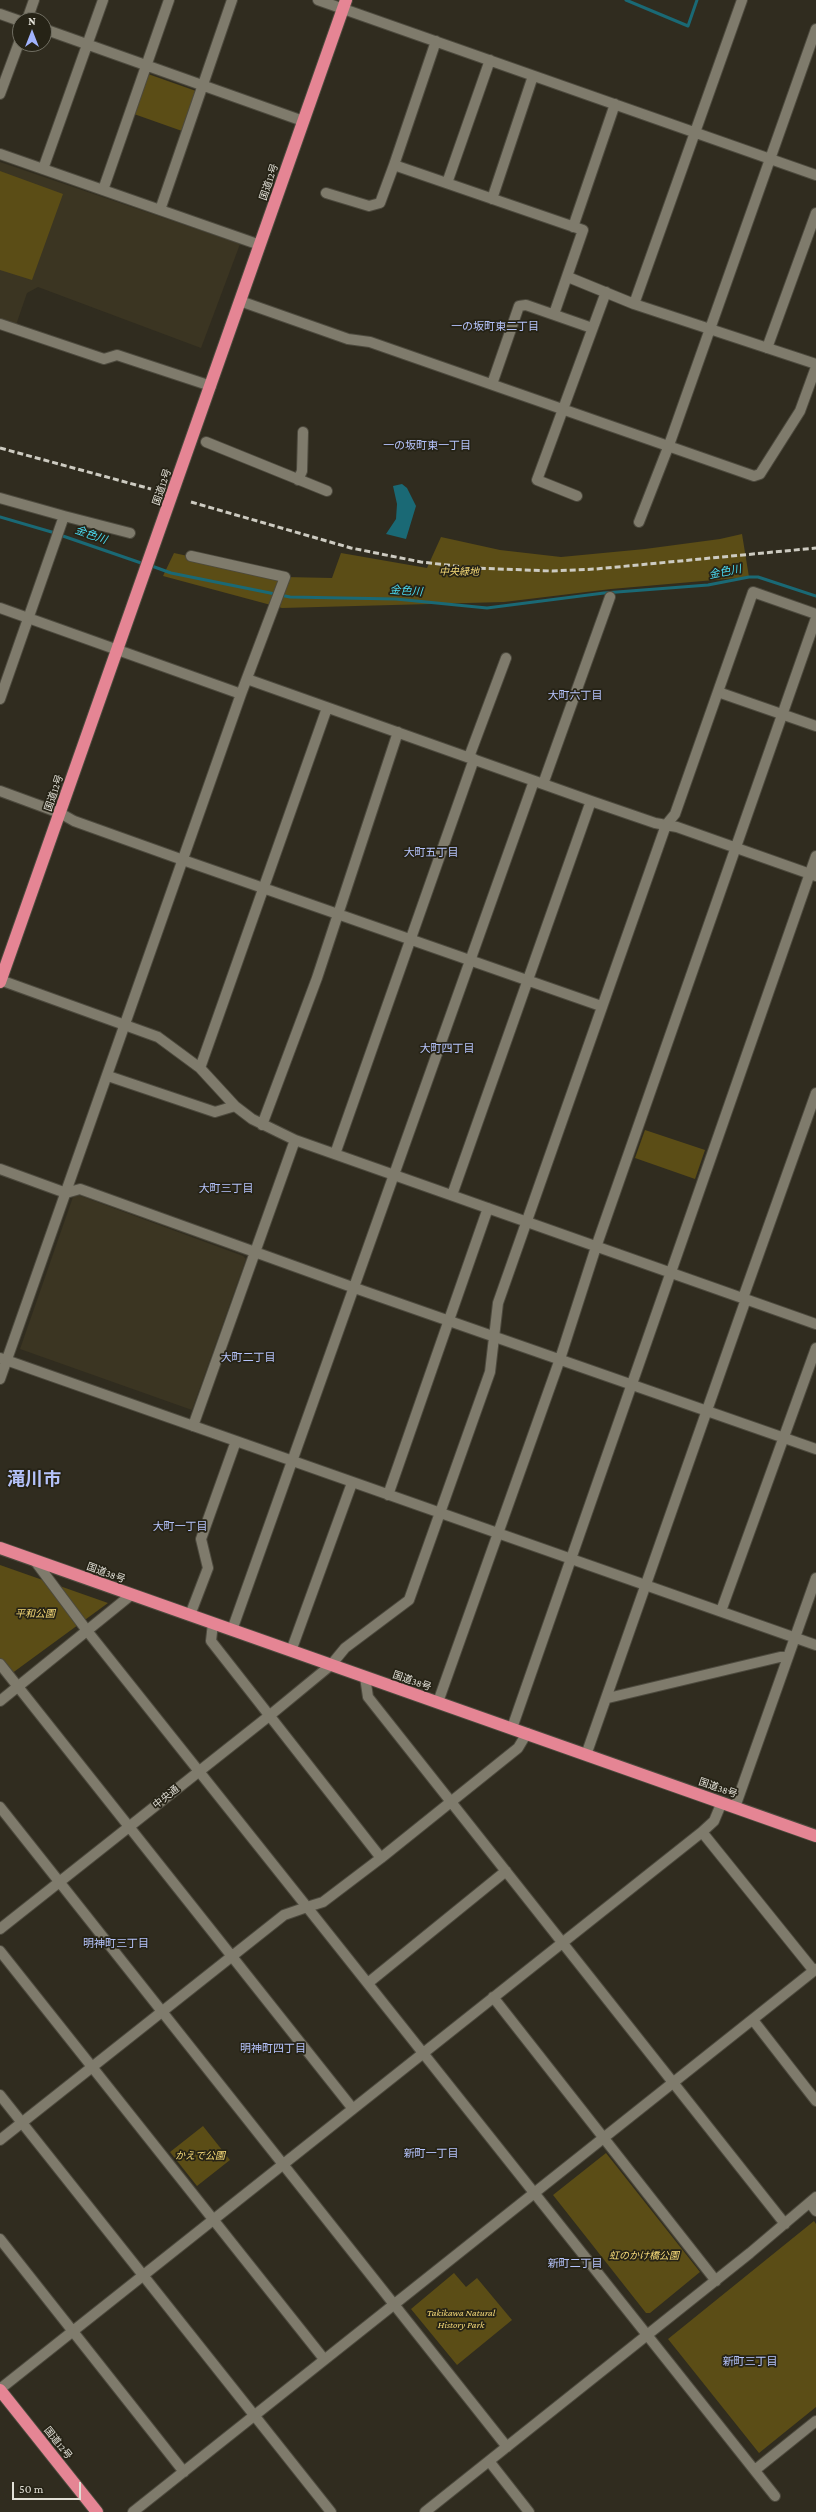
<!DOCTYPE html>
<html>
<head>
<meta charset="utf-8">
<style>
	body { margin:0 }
	#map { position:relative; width:816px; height:2512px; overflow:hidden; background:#302c1f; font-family:"Crimson Pro",serif }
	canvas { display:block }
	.north { position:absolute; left:12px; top:12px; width:40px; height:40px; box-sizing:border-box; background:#262316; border:1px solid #716f63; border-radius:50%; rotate:0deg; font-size:11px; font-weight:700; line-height:16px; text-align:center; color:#e2e0d7 }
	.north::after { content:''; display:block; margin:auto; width:14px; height:18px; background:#a1b3fd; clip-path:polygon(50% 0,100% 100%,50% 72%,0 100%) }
	.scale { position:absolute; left:12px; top:2482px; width:69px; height:18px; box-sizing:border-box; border:2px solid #e2e0d7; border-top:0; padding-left:5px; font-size:12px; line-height:14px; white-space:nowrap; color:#e2e0d7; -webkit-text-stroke:3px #262316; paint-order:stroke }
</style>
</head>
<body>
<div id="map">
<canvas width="816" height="2512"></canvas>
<div class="north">N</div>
<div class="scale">50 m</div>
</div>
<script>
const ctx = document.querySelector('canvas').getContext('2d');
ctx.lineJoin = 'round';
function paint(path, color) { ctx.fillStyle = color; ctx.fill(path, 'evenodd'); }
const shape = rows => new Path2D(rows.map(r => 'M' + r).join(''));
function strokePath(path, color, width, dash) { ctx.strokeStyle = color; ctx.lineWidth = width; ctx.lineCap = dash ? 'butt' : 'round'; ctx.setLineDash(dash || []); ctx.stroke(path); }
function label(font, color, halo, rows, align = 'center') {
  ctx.font = font + ' "Crimson Pro","Noto Sans JP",serif'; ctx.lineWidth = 3.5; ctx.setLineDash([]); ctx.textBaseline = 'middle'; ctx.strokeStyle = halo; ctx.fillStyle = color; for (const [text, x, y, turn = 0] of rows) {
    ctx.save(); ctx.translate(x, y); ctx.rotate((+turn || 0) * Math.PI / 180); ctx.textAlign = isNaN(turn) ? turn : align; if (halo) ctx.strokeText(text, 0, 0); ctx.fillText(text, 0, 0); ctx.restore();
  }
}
paint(shape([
	[0,162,240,244,201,348,38,287,27,293,16,325,0,319],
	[78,1195,243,1256,246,1259,192,1410,20,1349,73,1197]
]), '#3b3522');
paint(shape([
	[148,74,196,91,182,131,134,114],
	[0,171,63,194,32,280,0,270],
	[742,534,749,577,611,589,504,602,282,608,163,576,174,553,285,577,332,578,341,553,427,568,441,537,500,550,561,557,645,549,720,539],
	[645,1130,705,1150,695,1179,635,1158],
	[0,1565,108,1603,11,1674,0,1660],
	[203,2126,230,2160,197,2186,170,2152],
	[606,2153,700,2272,650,2313,646,2313,553,2195],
	[814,2221,816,2224,816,2407,759,2453,668,2339],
	[454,2273,466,2287,477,2278,512,2320,457,2365,411,2309]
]), '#5b4d16');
paint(shape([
	[402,484,407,488,416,506,406,539,386,534,396,519,397,504,393,486]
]), '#1a6975');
strokePath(shape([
	[626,0,688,26,697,0],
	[0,517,55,533],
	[60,535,144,564],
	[149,565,171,573,290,597,396,599,487,608,604,593,708,585,749,577,758,577,816,596]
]), '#1a6975', 3);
const minor = shape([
	[318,0,816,175],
	[0,14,20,21],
	[27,20,34,0],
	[44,29,303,121],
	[436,41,394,165,583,230,554,314],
	[0,94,20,40],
	[0,154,260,245],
	[43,169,103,0],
	[447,183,490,60],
	[103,190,169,0],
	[326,193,369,206,380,203,394,165],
	[492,199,533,76],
	[160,210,232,0],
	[573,227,615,104],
	[568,277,634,304,816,364],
	[240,301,348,339,370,342,754,476,760,474,800,411,816,367],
	[634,304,742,0],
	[0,324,104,359,117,355,211,386],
	[767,348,816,213],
	[492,384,519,306,526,305,592,328],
	[206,442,327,491],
	[298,480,302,471,303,432],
	[577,496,537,480,606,292],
	[0,498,64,516,0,699],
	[64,516,130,533],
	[639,522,669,445,816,29],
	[0,608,241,694],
	[247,679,591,801,655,823,677,827,816,876],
	[718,692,816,726],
	[469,757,506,658],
	[543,784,610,597],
	[0,791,60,813,74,821,183,860,601,1006],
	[0,980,158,1037,200,1068,235,1106,252,1119,295,1140,816,1324],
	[200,1068,327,708],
	[108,1076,215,1112,235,1106],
	[262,1125,317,978,398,732],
	[335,1154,474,759],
	[0,1169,66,1193,80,1189,352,1287,816,1449],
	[452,1195,591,801],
	[743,1298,816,1093],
	[0,1358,816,1645],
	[0,1379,241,694,285,577,191,556],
	[193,1426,295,1140],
	[388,1495,488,1208],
	[35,1561,88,1632,307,1907,323,1902,381,1858,518,1748,527,1733],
	[721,1611,816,1348],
	[190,1615,208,1568,201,1539,236,1441],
	[213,1623,211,1641,381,1858],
	[232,1630,534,781],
	[291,1651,352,1483],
	[0,1664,353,2109],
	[365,1677,368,1697,785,2224],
	[608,1698,780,1657,788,1657],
	[0,1701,131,1595],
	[438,1702,560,1359,596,1247,816,618],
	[512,1728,816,856],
	[586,1755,746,1299],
	[0,1807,507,2447],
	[735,1807,816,1578],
	[702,1832,814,1971],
	[0,1929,269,1716,331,1665,345,1648,409,1600,490,1372,498,1303,666,825,675,814,753,592,816,614],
	[0,1951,324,2359],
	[368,1983,506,1871],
	[493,1997,716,2281],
	[753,2020,816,2101],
	[0,2095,331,2512],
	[0,2140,284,1915,307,1907,775,2496],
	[810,2203,816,2211],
	[0,2239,184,2472],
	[0,2389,702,1832,714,1821,722,1802],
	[489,2461,529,2512],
	[755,2470,816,2421],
	[133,2512,816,1969],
	[425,2512,750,2253,816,2197]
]);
const highway = shape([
	[0,982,346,0],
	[0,1548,816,1836],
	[0,2390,97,2512]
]);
strokePath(minor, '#4d4a3e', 12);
strokePath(highway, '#4d4a3e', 14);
strokePath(minor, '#7f7b6c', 10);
strokePath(highway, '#e58594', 12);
strokePath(shape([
	[0,448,151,489],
	[191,502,351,548,421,562,473,568,552,571,596,569,816,548]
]), '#cdcbc1', 3, [6, 3]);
label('10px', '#e2e0d7', '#262316', [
	["国道12号",269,182,-71],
	["国道12号",162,487,-71],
	["国道12号",54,793,-71],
	["国道38号",106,1573,20],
	["国道38号",412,1681,19],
	["国道38号",718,1788,19],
	["中央通",166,1797,-38],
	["国道12号",58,2443,52]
]);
label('italic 10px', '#f7db78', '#262316', [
	["中央緑地",459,572],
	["平和公園",35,1614],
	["かえで公園",200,2156],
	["虹のかけ橋公園",644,2256],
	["Takikawa Natural",461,2313],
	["History Park",461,2325]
]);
label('11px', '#b5c3fb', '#262316', [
	["一の坂町東二丁目",495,327],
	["一の坂町東一丁目",427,446],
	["大町六丁目",575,696],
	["大町五丁目",431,853],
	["大町四丁目",447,1049],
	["大町三丁目",226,1189],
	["大町二丁目",248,1358],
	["大町一丁目",180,1527],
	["明神町三丁目",116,1944],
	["明神町四丁目",273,2049],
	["新町一丁目",431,2154],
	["新町二丁目",575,2264],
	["新町三丁目",750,2362]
]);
label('italic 11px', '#4bdbf2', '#262316', [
	["金色川",91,535,19],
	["金色川",725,572,-11],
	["金色川",406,591,4]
]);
label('bold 18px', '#b5c3fb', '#262316', [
	["滝川市",34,1479]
]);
</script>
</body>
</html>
